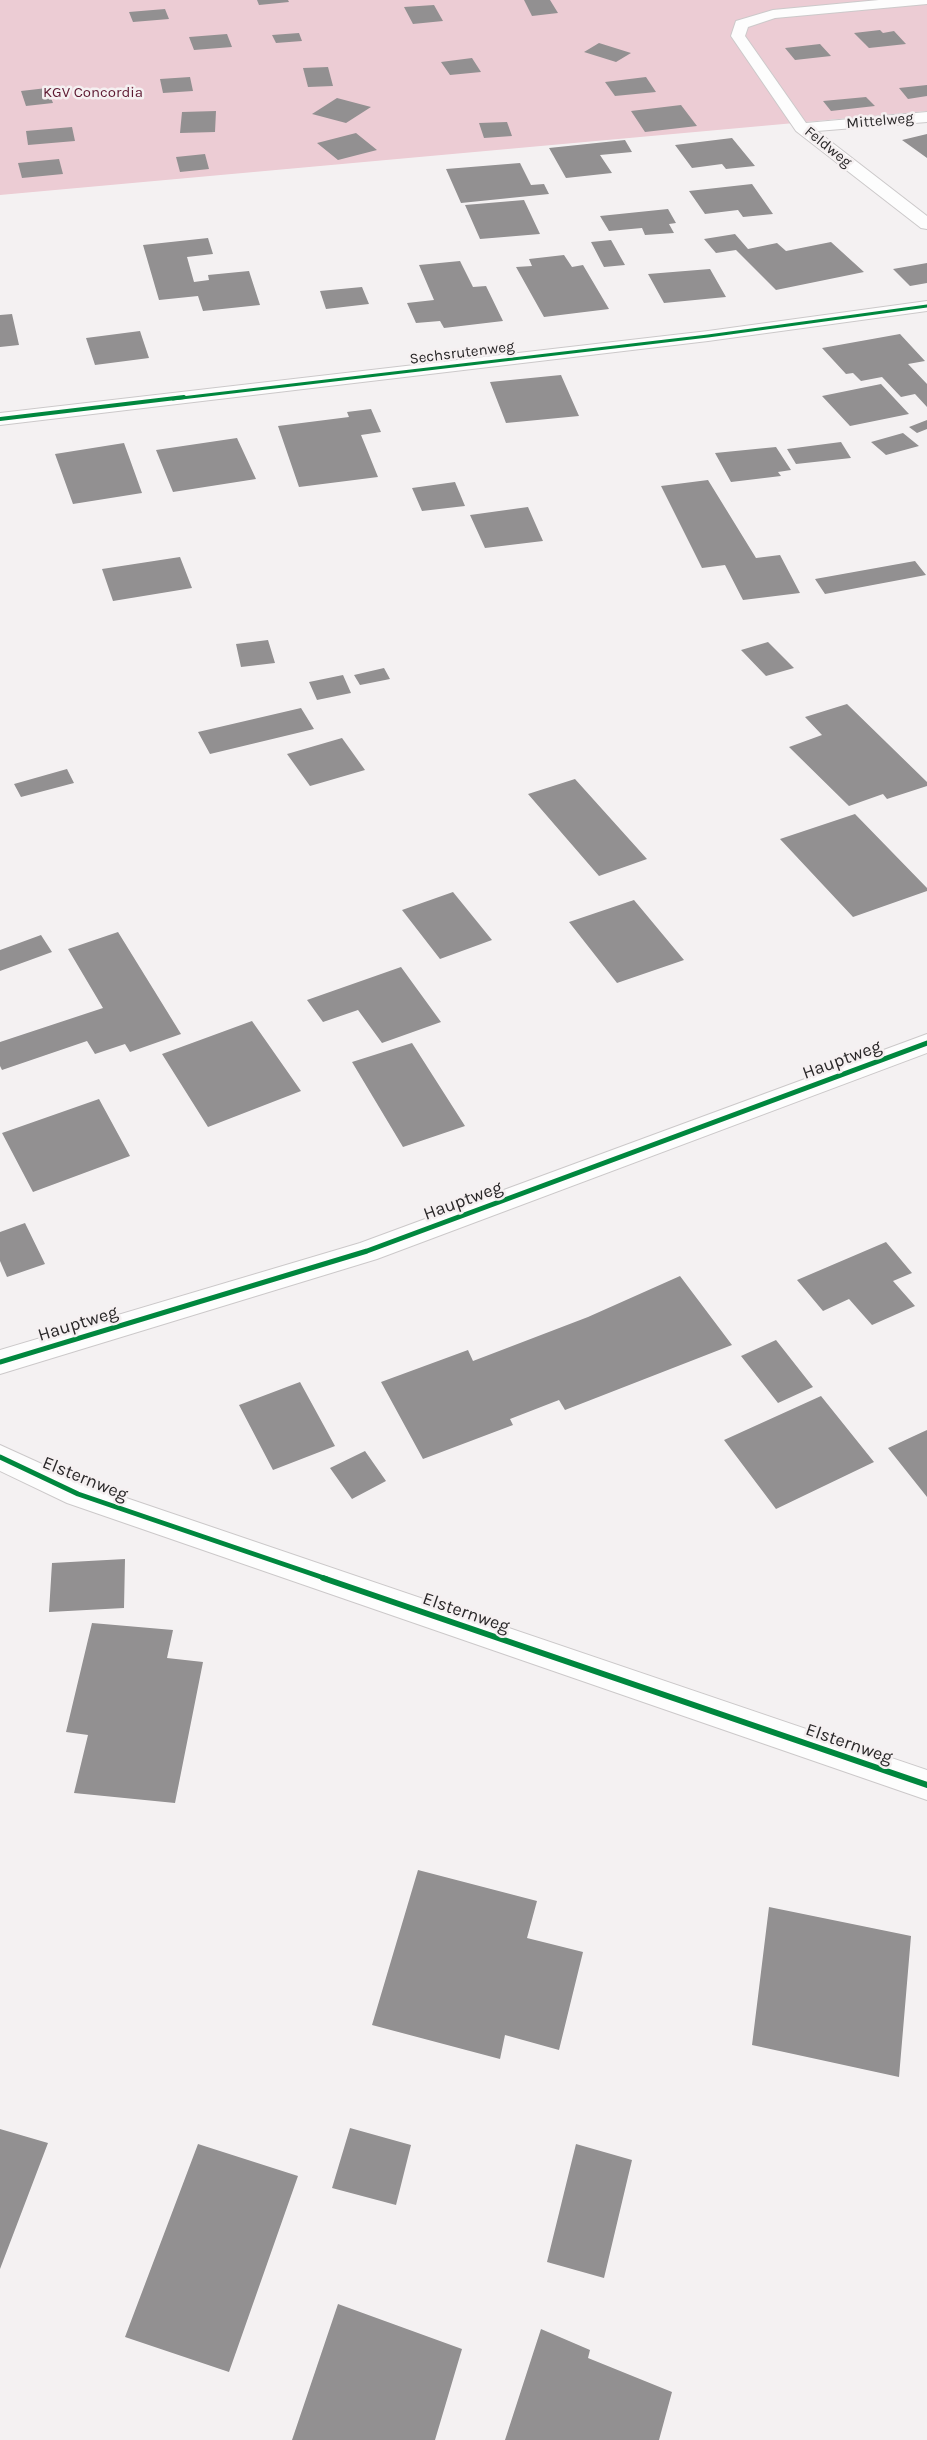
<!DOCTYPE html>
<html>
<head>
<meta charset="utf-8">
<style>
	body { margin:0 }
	canvas { display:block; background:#f4f1f2 }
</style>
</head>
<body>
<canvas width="927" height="2440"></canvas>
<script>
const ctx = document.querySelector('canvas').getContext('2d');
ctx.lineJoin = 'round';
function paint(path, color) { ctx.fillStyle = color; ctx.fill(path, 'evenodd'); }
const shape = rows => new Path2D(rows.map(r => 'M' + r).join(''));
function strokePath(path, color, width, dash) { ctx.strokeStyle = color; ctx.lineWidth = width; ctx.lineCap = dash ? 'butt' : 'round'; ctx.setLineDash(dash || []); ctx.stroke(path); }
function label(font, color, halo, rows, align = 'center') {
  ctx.font = font + ' Karla,sans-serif'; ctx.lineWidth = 5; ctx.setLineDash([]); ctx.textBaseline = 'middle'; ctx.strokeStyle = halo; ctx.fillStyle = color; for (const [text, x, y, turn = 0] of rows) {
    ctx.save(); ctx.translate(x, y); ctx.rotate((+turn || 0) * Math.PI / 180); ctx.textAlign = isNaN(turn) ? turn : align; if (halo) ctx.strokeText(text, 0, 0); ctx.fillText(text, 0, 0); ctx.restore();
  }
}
paint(shape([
	[0,0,927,0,927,111,0,195]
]), '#ecccd4');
paint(shape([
	[257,0,288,0,289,2,259,5],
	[524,0,550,0,558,13,532,16],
	[434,5,443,21,413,24,404,7],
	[165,9,169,19,133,22,129,12],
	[880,30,883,33,894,31,906,44,869,48,854,33],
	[299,33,302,41,276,43,272,35],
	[227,34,232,47,194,50,189,37],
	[599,43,631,53,616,62,584,52],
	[820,44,831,56,795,60,785,48],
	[472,58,481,72,450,75,441,62],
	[328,67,333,86,308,87,303,68],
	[190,77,193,91,163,93,160,79],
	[646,77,656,92,615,96,605,82],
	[927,85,927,96,908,99,899,88],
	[47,88,53,103,26,106,21,91],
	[866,97,875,106,831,111,823,101],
	[337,98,371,107,346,123,312,114],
	[681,105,697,126,645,132,631,111],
	[216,111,215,132,180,133,182,112],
	[507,122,512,136,484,138,479,123],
	[72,127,75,141,28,145,26,131],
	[356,133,377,150,338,160,317,143],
	[927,134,927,158,902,140],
	[732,138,755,166,726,169,722,164,692,168,675,145],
	[625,140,632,152,600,155,612,173,566,178,549,148],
	[205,154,209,169,180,172,176,157],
	[59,159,63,174,22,178,18,163],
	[520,163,531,185,544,184,549,194,461,203,446,169],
	[752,184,773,214,743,217,738,210,705,214,689,191],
	[524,200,540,234,480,239,465,205],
	[668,209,676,223,669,224,674,233,645,235,642,228,609,231,600,216],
	[735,234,748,249,777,243,786,251,831,242,864,272,776,290,736,250,716,253,704,239],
	[208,238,213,254,187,257,194,282,209,280,208,275,249,271,260,305,203,311,198,296,159,300,143,245],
	[611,240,625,265,604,267,591,242],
	[564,255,572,267,583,265,609,309,544,317,516,267,532,266,529,259],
	[460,261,473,287,486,286,503,321,444,328,440,321,416,323,407,303,434,300,419,265],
	[927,263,927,283,910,286,893,269],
	[710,269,726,297,664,303,648,274],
	[362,287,369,304,326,309,320,291],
	[12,314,19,345,0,347,0,315],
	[140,331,149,358,95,365,86,338],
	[900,334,925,361,908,364,927,384,927,407,915,394,901,397,882,377,861,381,853,373,846,374,822,348],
	[561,375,579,416,506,423,490,382],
	[881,384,909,414,850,426,822,396],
	[371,409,381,432,361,435,378,477,299,487,278,426,349,417,347,412],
	[927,420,927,429,917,433,909,427],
	[903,433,919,446,886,455,871,442],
	[237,438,256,479,173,492,156,450],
	[841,442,851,458,796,464,787,449],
	[124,443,142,493,73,504,55,454],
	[776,447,791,470,778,472,781,476,731,482,715,453],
	[708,480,756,558,780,555,800,593,743,600,725,565,702,568,661,486],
	[455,482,465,506,422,511,412,488],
	[528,507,543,541,485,548,470,515],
	[180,557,192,588,113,601,102,569],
	[915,561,926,575,825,594,815,579],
	[268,640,275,663,241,667,236,644],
	[768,642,794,668,766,676,741,650],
	[384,668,390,679,360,685,354,675],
	[343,675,351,693,317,700,309,682],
	[847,704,927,782,927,786,887,799,883,794,849,806,789,747,822,735,805,717],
	[301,708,314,729,210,754,198,732],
	[342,738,365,770,310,786,287,754],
	[67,769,74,783,21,797,14,784],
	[575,779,647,859,599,876,528,794],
	[855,814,927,888,927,891,853,917,780,839],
	[453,892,492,940,440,959,402,910],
	[634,900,684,960,617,983,569,922],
	[118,932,181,1034,130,1052,125,1044,95,1054,87,1041,2,1070,0,1066,0,1042,103,1008,68,949],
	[41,935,52,952,0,971,0,950],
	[401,967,441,1022,382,1043,358,1010,323,1022,307,1000],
	[252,1021,301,1091,208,1127,162,1054],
	[412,1043,465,1126,403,1147,352,1062],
	[99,1099,130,1156,33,1192,2,1133],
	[25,1223,45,1264,7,1277,0,1261,0,1232],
	[886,1242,912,1273,893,1281,915,1306,872,1325,849,1299,823,1311,797,1280],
	[680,1276,732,1345,565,1410,559,1400,510,1419,513,1425,423,1459,381,1382,468,1350,473,1361,588,1317],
	[776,1340,813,1387,778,1403,741,1356],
	[300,1382,335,1446,273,1470,239,1405],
	[821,1396,874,1462,776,1509,724,1440],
	[927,1430,927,1497,888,1448],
	[365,1451,386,1481,352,1499,330,1468],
	[125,1559,124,1608,49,1612,52,1563],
	[92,1623,173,1630,167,1658,203,1662,175,1803,74,1793,88,1735,66,1732],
	[418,1870,537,1901,527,1938,583,1952,559,2050,505,2035,500,2059,372,2025],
	[769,1907,911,1936,899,2077,752,2045],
	[350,2128,411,2145,396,2205,332,2188],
	[0,2129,48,2143,0,2269],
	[198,2144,298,2176,229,2372,125,2337],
	[576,2144,632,2160,604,2278,547,2262],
	[338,2304,462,2349,435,2440,292,2440],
	[541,2329,590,2350,588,2358,672,2392,659,2440,505,2440]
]), '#929091');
const minor = shape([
	[879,0,927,0,927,4,775,18,748,27,745,36,806,123,927,112,927,122,817,131,927,216,927,229,921,228,796,131,731,36,736,21,773,10,879,0],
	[927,301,927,311,708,341,0,425,0,413,708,331,927,301],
	[927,1034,927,1053,377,1259,0,1374,0,1350,360,1243,927,1034],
	[0,1445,88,1485,927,1770,927,1800,67,1503,0,1471,0,1445]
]);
strokePath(minor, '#ccc9ca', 2);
paint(minor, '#fdfdfd');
strokePath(shape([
	[173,399,708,336,927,306]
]), '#00873e', 3);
strokePath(shape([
	[0,419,184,397]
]), '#00873e', 4);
strokePath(shape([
	[0,1362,367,1251,927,1043],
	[0,1457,78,1494,327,1579]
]), '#00873e', 5);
strokePath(shape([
	[323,1578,927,1785]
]), '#00873e', 6);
label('15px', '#5d1931', '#f5f0f1', [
	["KGV Concordia",93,93]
]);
label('15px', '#292728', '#f5f0f1', [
	["Mittelweg",880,121,-5],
	["Feldweg",828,147,39],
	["Sechsrutenweg",462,353,-7]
]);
label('18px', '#292728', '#f5f0f1', [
	["Hauptweg",842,1060,-20],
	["Hauptweg",463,1201,-20],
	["Hauptweg",78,1324,-17],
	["Elsternweg",85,1479,22],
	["Elsternweg",466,1613,19],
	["Elsternweg",849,1744,19]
]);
</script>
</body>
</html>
